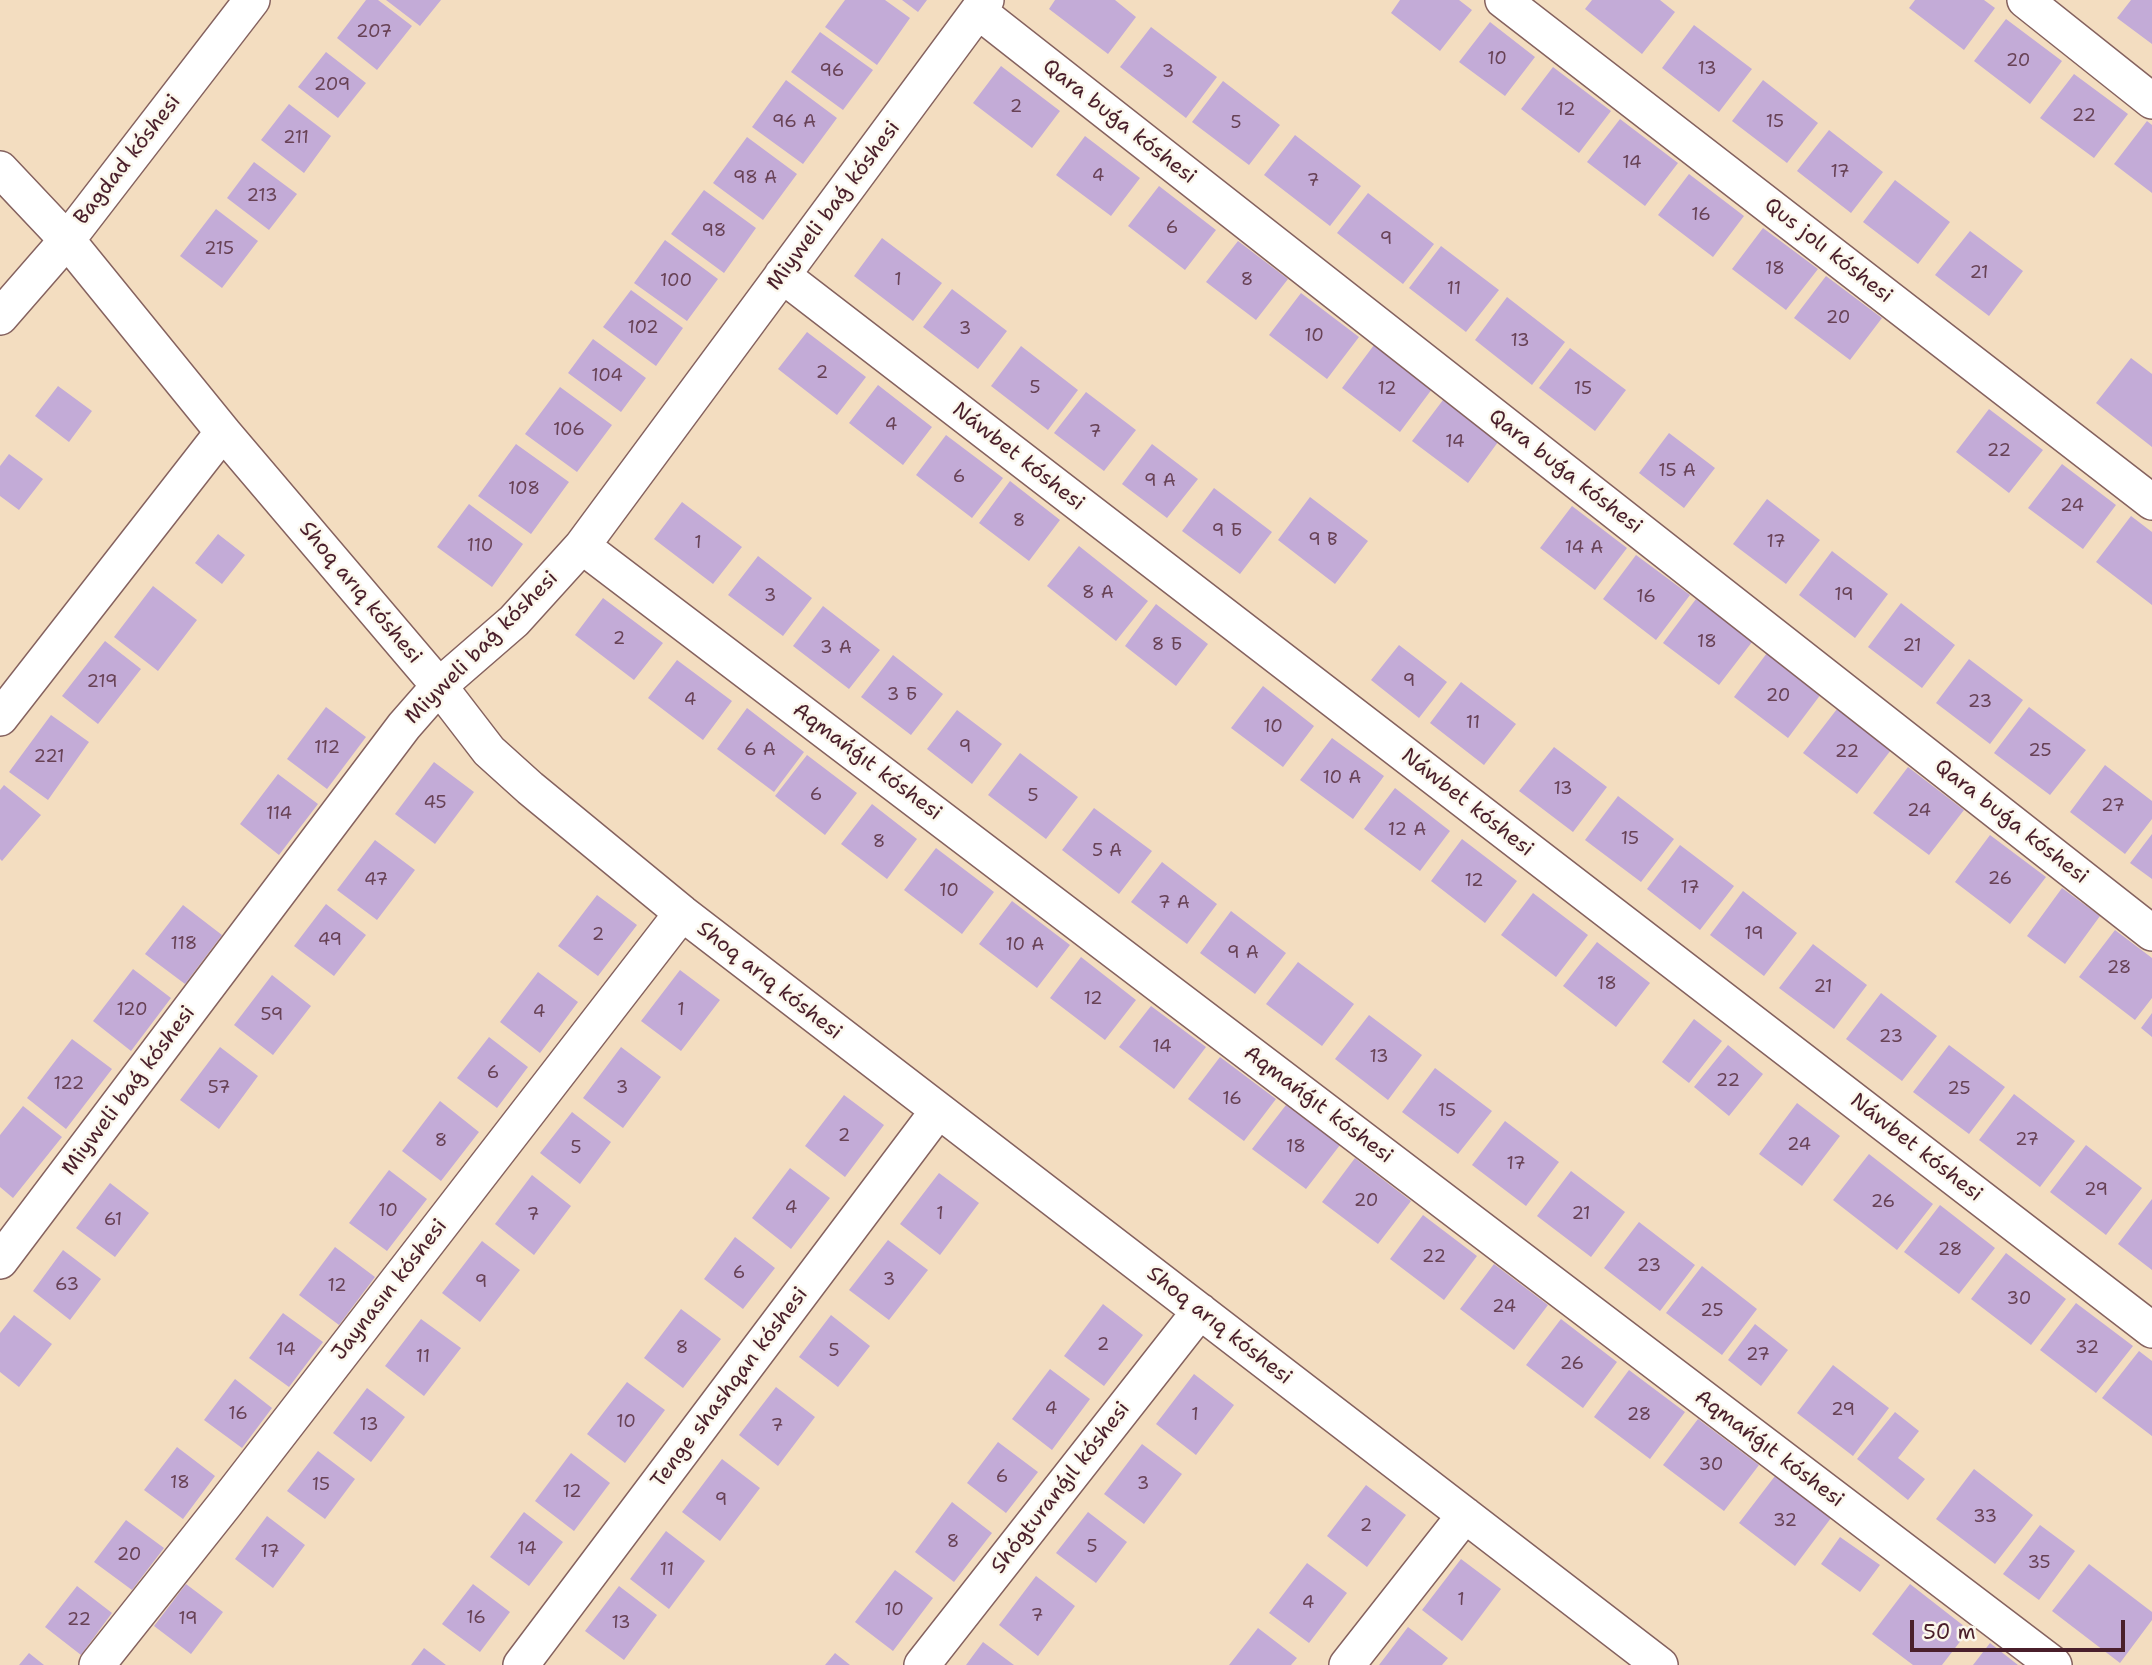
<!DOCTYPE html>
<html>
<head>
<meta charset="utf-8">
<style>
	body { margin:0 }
	#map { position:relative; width:2152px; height:1665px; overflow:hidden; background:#f3ddc0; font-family:"Shantell Sans",sans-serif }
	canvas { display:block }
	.scale { position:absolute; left:1910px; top:1620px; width:215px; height:32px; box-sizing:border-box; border:4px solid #4a1f2b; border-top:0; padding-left:9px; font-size:21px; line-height:24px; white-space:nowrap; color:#4a1f2b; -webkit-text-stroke:5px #fbf7ec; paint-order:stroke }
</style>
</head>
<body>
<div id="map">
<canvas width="2152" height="1665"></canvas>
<div class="scale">50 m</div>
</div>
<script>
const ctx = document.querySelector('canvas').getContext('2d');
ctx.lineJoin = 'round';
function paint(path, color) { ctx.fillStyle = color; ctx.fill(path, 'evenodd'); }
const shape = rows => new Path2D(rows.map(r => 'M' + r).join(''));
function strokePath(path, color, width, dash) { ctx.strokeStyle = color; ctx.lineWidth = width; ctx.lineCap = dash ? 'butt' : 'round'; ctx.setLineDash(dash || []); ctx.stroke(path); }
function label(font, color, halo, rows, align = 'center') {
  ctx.font = font + ' "Shantell Sans",sans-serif'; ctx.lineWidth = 5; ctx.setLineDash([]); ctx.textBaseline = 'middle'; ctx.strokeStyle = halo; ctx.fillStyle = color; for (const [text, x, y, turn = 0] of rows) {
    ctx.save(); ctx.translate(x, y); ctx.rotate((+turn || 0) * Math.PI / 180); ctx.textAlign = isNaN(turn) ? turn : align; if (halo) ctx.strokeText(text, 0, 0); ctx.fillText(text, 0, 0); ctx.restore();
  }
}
paint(shape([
	[366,0,378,0,412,26,377,70,337,38],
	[386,0,441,0,420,26],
	[845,0,885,0,910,18,877,65,825,27],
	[902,0,927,0,918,12],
	[1055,0,1115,0,1136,17,1108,54,1049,9],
	[1400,0,1459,0,1472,10,1440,51,1391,13],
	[1592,0,1660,0,1675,12,1642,54,1585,9],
	[1915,0,1984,0,1995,8,1964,50,1909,8],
	[2131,0,2152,0,2152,44,2117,18],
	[2006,19,2062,61,2030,104,1974,61],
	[1490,22,1535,57,1505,96,1459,62],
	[1694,25,1752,69,1719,112,1662,68],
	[1151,27,1217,77,1186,118,1120,67],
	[820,32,873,70,843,110,791,72],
	[326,52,366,83,338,118,298,87],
	[1001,66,1060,111,1032,148,973,103],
	[1553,67,1611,111,1579,153,1521,109],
	[2074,74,2128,114,2094,158,2040,118],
	[786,80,837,118,803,164,752,127],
	[1763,80,1818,123,1787,163,1732,121],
	[1223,81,1280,125,1249,165,1192,122],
	[289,104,331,136,304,173,261,140],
	[1620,119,1678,163,1645,206,1587,162],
	[2147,121,2152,125,2152,193,2114,164],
	[1829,130,1883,172,1851,213,1797,171],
	[1295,135,1361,186,1330,226,1264,175],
	[1085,136,1140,178,1111,216,1056,175],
	[747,137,797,174,763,220,713,183],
	[254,162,297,194,269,230,227,198],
	[1689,174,1744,216,1713,257,1658,215],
	[1895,180,1950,222,1918,264,1863,222],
	[1159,186,1216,230,1185,270,1128,226],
	[704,190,756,228,724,273,671,234],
	[1368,193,1434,244,1403,284,1337,233],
	[216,209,258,241,222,288,180,256],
	[1763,228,1818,269,1786,310,1732,269],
	[1970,231,2023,271,1989,316,1935,275],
	[882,238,942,283,913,321,854,276],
	[665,240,718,279,687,321,634,283],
	[1238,241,1288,279,1256,320,1206,282],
	[1441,246,1499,290,1466,332,1409,288],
	[1826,276,1882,318,1850,360,1794,318],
	[952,289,1007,331,978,369,923,327],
	[631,290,683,328,656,366,603,327],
	[1301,293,1359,337,1327,379,1269,335],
	[1507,297,1565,342,1532,385,1475,340],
	[807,332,866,377,837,415,778,369],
	[593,339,646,378,621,412,568,373],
	[1374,345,1432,389,1400,432,1342,388],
	[1021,346,1078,390,1048,430,991,386],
	[1570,348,1626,390,1595,431,1539,388],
	[2131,358,2152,374,2152,447,2096,403],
	[878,385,932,427,903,465,849,423],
	[58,386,92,411,69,442,35,416],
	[560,387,612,425,577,472,525,434],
	[1086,392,1136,430,1104,471,1054,433],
	[1443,400,1498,442,1468,483,1412,441],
	[1989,409,2043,450,2009,493,1956,452],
	[1669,433,1715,468,1684,508,1639,473],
	[946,435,1003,478,972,518,916,475],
	[516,444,569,482,531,534,478,496],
	[1152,444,1198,479,1167,518,1122,484],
	[9,454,43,479,19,510,0,496,0,466],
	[2062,464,2116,505,2083,549,2028,508],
	[1010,481,1060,520,1029,561,979,523],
	[1214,488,1272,532,1240,574,1182,531],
	[1310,497,1368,541,1335,584,1278,540],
	[1767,499,1820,540,1786,584,1733,544],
	[682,502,742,547,713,584,654,539],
	[469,504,523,544,492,587,437,547],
	[1572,506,1627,548,1595,590,1540,548],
	[2131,516,2152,532,2152,605,2096,562],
	[218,534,245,555,222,584,195,563],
	[1079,546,1148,601,1116,641,1047,586],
	[1832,551,1888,594,1855,638,1799,595],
	[1636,555,1690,595,1656,640,1603,599],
	[758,556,812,598,783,636,728,595],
	[153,586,197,620,158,671,114,637],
	[603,598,663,643,634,680,575,635],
	[1696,599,1752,642,1719,685,1663,643],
	[1901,603,1955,645,1922,688,1868,647],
	[1156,604,1208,644,1176,686,1125,646],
	[823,606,880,650,849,689,793,646],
	[105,641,141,669,98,724,62,696],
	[1399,645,1447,682,1419,718,1371,680],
	[1767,653,1821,694,1788,738,1734,697],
	[893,655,943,694,911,735,861,697],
	[1969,659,2023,700,1990,744,1936,703],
	[677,660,732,701,703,740,648,698],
	[1461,682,1516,724,1484,765,1430,723],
	[1263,686,1314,726,1283,767,1231,728],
	[326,707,366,737,327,789,287,759],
	[2029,707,2086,750,2050,795,1994,753],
	[747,708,804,752,774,792,717,749],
	[1837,709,1891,750,1857,794,1803,753],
	[957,710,1002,744,972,784,927,749],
	[51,715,89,742,48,800,9,772],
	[1332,738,1384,776,1353,819,1300,780],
	[1554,747,1607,787,1573,832,1519,791],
	[1020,753,1078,797,1046,839,988,795],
	[807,755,857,793,825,835,775,796],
	[434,762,474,792,435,844,395,814],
	[2105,765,2152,801,2152,819,2125,854,2070,812],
	[1908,767,1964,810,1929,855,1873,813],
	[278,774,318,804,279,855,240,824],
	[4,785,41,815,2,861,0,859,0,790],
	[1395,788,1450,831,1420,871,1364,829],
	[1618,796,1674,839,1641,882,1585,840],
	[872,804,917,839,887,879,841,844],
	[1094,808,1152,851,1119,894,1062,850],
	[2152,834,2152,879,2130,863],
	[1990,835,2046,877,2010,924,1955,882],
	[1462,839,1517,881,1485,923,1431,881],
	[375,840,415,870,377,920,337,890],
	[1680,845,1734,886,1700,930,1647,889],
	[936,848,994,892,962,934,904,890],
	[1162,862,1217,904,1187,944,1131,902],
	[2062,888,2100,916,2065,964,2027,936],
	[1743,891,1797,933,1764,976,1710,935],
	[1533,893,1588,935,1556,977,1501,935],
	[597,895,637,925,598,976,558,946],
	[1012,901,1070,945,1037,988,979,944],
	[326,904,366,935,334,976,294,946],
	[183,905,222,935,185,984,145,954],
	[1231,911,1286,953,1255,994,1200,953],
	[2115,930,2152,958,2152,998,2135,1020,2079,977],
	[1597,942,1650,983,1616,1027,1563,986],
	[1813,944,1867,985,1834,1029,1779,988],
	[1081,957,1136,1000,1105,1040,1050,998],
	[1298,962,1354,1004,1322,1046,1266,1004],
	[133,969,171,998,131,1051,93,1021],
	[680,970,720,1000,681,1051,641,1021],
	[538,972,578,1002,540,1053,500,1022],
	[272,975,311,1006,273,1055,234,1025],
	[1881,993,1937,1036,1902,1081,1846,1039],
	[1151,1006,1206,1047,1174,1089,1119,1047],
	[2152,1013,2152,1037,2141,1028],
	[1369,1015,1422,1055,1388,1100,1335,1059],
	[1694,1019,1722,1041,1689,1083,1662,1062],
	[489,1037,528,1067,497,1108,457,1078],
	[72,1039,112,1069,66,1129,27,1098],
	[1728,1045,1763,1074,1729,1116,1694,1087],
	[1949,1045,2005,1087,1969,1134,1913,1092],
	[220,1047,258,1076,219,1129,180,1100],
	[621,1047,661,1077,623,1128,583,1098],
	[1220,1057,1276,1099,1244,1141,1188,1099],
	[1435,1068,1492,1111,1458,1154,1402,1112],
	[2014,1094,2075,1141,2040,1187,1979,1140],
	[844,1095,884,1125,845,1177,805,1146],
	[440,1101,479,1132,441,1181,402,1151],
	[1797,1103,1840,1136,1802,1186,1759,1154],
	[1286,1105,1340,1145,1306,1189,1252,1149],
	[23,1106,62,1137,13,1198,0,1187,0,1135],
	[572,1112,611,1142,580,1184,540,1153],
	[1505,1121,1559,1162,1526,1206,1472,1165],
	[2086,1145,2142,1188,2106,1235,2050,1192],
	[1869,1154,1933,1204,1897,1250,1833,1200],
	[1355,1158,1411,1201,1378,1244,1322,1202],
	[790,1168,830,1198,791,1249,752,1218],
	[389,1170,427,1199,387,1251,349,1223],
	[1571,1171,1625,1212,1591,1257,1537,1216],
	[939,1173,979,1203,940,1255,900,1224],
	[532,1175,571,1206,534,1255,495,1224],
	[110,1183,149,1213,115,1257,76,1228],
	[2152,1199,2152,1270,2118,1244],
	[1940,1205,1995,1248,1959,1294,1904,1252],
	[1423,1215,1477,1256,1444,1300,1390,1259],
	[1639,1222,1695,1265,1660,1311,1604,1268],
	[735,1237,775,1268,743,1309,704,1279],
	[888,1240,928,1270,889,1320,849,1290],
	[482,1241,520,1270,480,1322,442,1293],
	[335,1247,375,1277,339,1325,299,1295],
	[63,1250,101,1279,70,1320,33,1291],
	[2006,1253,2066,1299,2031,1345,1971,1299],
	[1494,1264,1548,1305,1514,1350,1460,1309],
	[1702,1266,1757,1309,1722,1355,1666,1313],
	[2076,1303,2133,1346,2096,1393,2040,1350],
	[1103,1304,1143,1335,1104,1386,1064,1356],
	[681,1309,721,1339,683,1388,644,1358],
	[283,1313,323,1342,289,1387,249,1358],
	[14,1315,52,1344,19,1387,0,1372,0,1333],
	[831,1315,870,1346,838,1387,799,1357],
	[421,1319,461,1348,424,1396,385,1366],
	[1561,1319,1617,1362,1583,1408,1526,1365],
	[1755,1324,1788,1350,1761,1386,1728,1360],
	[2139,1351,2152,1361,2152,1436,2102,1398],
	[1833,1365,1889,1408,1853,1456,1797,1413],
	[1050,1369,1090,1399,1052,1450,1012,1419],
	[1629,1370,1685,1412,1650,1459,1594,1417],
	[1194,1374,1234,1405,1196,1455,1156,1424],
	[235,1379,272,1408,242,1448,204,1420],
	[627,1382,665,1410,625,1463,587,1434],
	[776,1387,815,1417,778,1466,739,1435],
	[367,1388,405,1417,371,1462,333,1433],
	[1895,1412,1919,1431,1898,1458,1925,1479,1908,1500,1857,1459],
	[1698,1419,1759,1465,1724,1511,1663,1465],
	[998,1442,1038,1472,1006,1513,967,1483],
	[1142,1444,1182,1474,1144,1524,1104,1494],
	[177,1447,215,1476,183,1519,144,1490],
	[318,1451,355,1479,325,1519,287,1491],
	[571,1453,610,1483,574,1531,535,1501],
	[722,1459,760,1488,720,1541,682,1512],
	[1974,1469,2033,1515,1995,1564,1936,1519],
	[1775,1476,1831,1518,1795,1566,1739,1523],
	[1366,1485,1406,1515,1367,1567,1327,1536],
	[952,1502,992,1533,954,1582,915,1552],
	[524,1512,563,1542,529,1586,490,1557],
	[1088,1512,1127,1542,1096,1583,1056,1553],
	[267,1516,305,1545,273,1588,235,1559],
	[126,1520,164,1548,132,1590,94,1562],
	[2040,1525,2075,1551,2039,1600,2003,1574],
	[666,1531,705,1561,669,1609,630,1579],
	[1840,1537,1880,1565,1860,1592,1821,1564],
	[1461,1559,1501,1589,1462,1641,1422,1610],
	[1307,1563,1347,1593,1309,1643,1269,1613],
	[2089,1564,2152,1612,2152,1620,2120,1663,2052,1611],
	[895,1570,933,1598,893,1651,855,1622],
	[1036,1576,1075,1606,1038,1656,999,1625],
	[186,1584,223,1612,191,1654,154,1626],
	[473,1584,510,1612,480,1652,442,1624],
	[1910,1584,1969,1630,1942,1665,1913,1665,1872,1634],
	[77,1586,112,1613,81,1655,45,1627],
	[619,1586,657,1615,624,1660,585,1631],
	[1408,1627,1448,1658,1442,1665,1379,1665],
	[1258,1628,1297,1658,1291,1665,1229,1665],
	[983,1642,1014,1665,966,1665],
	[1990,1643,2018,1665,1973,1665],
	[424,1648,446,1665,411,1665],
	[29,1653,44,1665,19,1665],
	[835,1653,850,1665,825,1665]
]), '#c3abd7');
const minor = shape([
	[1503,0,2152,502],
	[2025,0,2152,101],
	[978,11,2152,933],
	[0,169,67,240,223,432,439,686,489,751,530,788,682,913,1660,1665],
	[782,275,2152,1330],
	[0,317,67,240,252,0],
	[582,546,2054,1665],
	[0,718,223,432],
	[0,1261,404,726,439,686,514,621,582,546,986,0],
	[97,1665,225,1504,682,913],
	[521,1665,938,1111],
	[922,1665,1200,1311],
	[1347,1665,1465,1515]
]);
strokePath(minor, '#85625f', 38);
strokePath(minor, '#fff', 35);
label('18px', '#684256', null, [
	["207",374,32],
	["10",1497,59],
	["20",2018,61],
	["13",1707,69],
	["96",832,71],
	["3",1168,72],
	["209",332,85],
	["2",1016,107],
	["12",1566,110],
	["22",2084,116],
	["96 А",794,122],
	["15",1775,122],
	["5",1236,123],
	["211",296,138],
	["14",1632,163],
	["17",1840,172],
	["4",1098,176],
	["98 А",755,178],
	["7",1313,181],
	["213",262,196],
	["16",1701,215],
	["6",1172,228],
	["98",714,231],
	["9",1386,239],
	["215",219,249],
	["18",1775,269],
	["21",1979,273],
	["1",898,280],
	["8",1247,280],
	["100",676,281],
	["11",1454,289],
	["20",1838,318],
	["102",643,328],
	["3",965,329],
	["10",1314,336],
	["13",1520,341],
	["2",822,373],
	["104",607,376],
	["5",1035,388],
	["12",1387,389],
	["15",1583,389],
	["4",891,425],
	["106",569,430],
	["7",1095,432],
	["14",1455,442],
	["22",1999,451],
	["15 А",1677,471],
	["6",959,477],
	["9 А",1160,481],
	["108",524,489],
	["24",2072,506],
	["8",1019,521],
	["9 Б",1227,531],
	["9 В",1323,540],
	["17",1776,542],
	["1",698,543],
	["110",480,546],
	["14 А",1584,548],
	["8 А",1098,593],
	["19",1844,595],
	["3",770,596],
	["16",1646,597],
	["2",619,639],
	["18",1707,642],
	["8 Б",1167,645],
	["21",1912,646],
	["3 А",836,648],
	["9",1409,681],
	["219",102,682],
	["3 Б",902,695],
	["20",1778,696],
	["4",690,700],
	["23",1980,702],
	["11",1473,723],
	["10",1273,727],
	["9",965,747],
	["112",327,748],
	["6 А",760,750],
	["25",2040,751],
	["22",1847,752],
	["221",49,757],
	["10 А",1342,778],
	["13",1563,789],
	["6",816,795],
	["5",1033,796],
	["45",435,803],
	["27",2113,806],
	["24",1919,811],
	["114",279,814],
	["12 А",1407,830],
	["15",1630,839],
	["8",879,842],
	["5 А",1107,851],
	["26",2000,879],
	["47",376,880],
	["12",1474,881],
	["17",1690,888],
	["10",949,891],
	["7 А",1174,903],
	["19",1754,934],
	["2",598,935],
	["49",330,940],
	["118",184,944],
	["10 А",1025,945],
	["9 А",1243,953],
	["28",2119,968],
	["18",1607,984],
	["21",1823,987],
	["12",1093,999],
	["120",132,1010],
	["1",681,1010],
	["4",539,1012],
	["59",272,1015],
	["23",1891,1037],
	["14",1162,1047],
	["13",1379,1057],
	["6",493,1073],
	["22",1728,1081],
	["122",69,1084],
	["57",219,1088],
	["3",622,1088],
	["25",1959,1089],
	["16",1232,1099],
	["15",1447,1111],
	["2",844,1136],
	["27",2027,1140],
	["8",441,1141],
	["24",1799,1145],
	["18",1296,1147],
	["5",576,1148],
	["17",1516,1164],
	["29",2096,1190],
	["20",1366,1201],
	["26",1883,1202],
	["4",791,1208],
	["10",388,1211],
	["1",940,1214],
	["21",1581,1214],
	["7",533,1215],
	["61",113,1220],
	["28",1950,1250],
	["22",1434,1257],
	["23",1649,1266],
	["6",739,1273],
	["3",889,1280],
	["9",481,1282],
	["63",67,1285],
	["12",337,1286],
	["30",2019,1299],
	["24",1504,1307],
	["25",1712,1311],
	["2",1103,1345],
	["8",682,1348],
	["32",2087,1348],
	["14",286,1350],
	["5",834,1351],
	["27",1758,1355],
	["11",423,1357],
	["26",1572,1364],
	["4",1051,1409],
	["29",1843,1410],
	["16",238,1414],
	["1",1195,1415],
	["28",1639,1415],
	["10",626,1422],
	["13",369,1425],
	["7",777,1426],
	["30",1711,1465],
	["6",1002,1477],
	["18",180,1483],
	["3",1143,1484],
	["15",321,1485],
	["12",572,1492],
	["9",721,1500],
	["33",1985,1517],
	["32",1785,1521],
	["2",1366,1526],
	["8",953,1542],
	["5",1092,1547],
	["14",527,1549],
	["17",270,1552],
	["20",129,1555],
	["35",2039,1563],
	["11",667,1570],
	["1",1461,1600],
	["4",1308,1603],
	["10",894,1610],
	["7",1037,1616],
	["16",476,1618],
	["19",188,1619],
	["22",79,1620],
	["13",621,1623]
]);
label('21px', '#4a1f2b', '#fbf7ec', [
	["Qara buǵa kóshesi",1119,122,38],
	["Bagdad kóshesi",128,160,-52],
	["Miyweli baǵ kóshesi",834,206,-53],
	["Qus jolı kóshesi",1828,251,38],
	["Náwbet kóshesi",1018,457,38],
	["Qara buǵa kóshesi",1565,472,38],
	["Shoq arıq kóshesi",360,593,50],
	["Miyweli baǵ kóshesi",482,648,-45],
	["Aqmańǵıt kóshesi",867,762,37],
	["Náwbet kóshesi",1467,803,38],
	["Qara buǵa kóshesi",2011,822,38],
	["Shoq arıq kóshesi",769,981,38],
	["Miyweli baǵ kóshesi",129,1091,-53],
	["Aqmańǵıt kóshesi",1318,1105,37],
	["Náwbet kóshesi",1916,1148,38],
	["Jaynasın kóshesi",390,1290,-52],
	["Shoq arıq kóshesi",1219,1326,38],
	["Tenge shashqan kóshesi",730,1388,-53],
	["Aqmańǵıt kóshesi",1769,1449,37],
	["Shógturanǵıl kóshesi",1061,1488,-52]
]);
</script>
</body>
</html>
